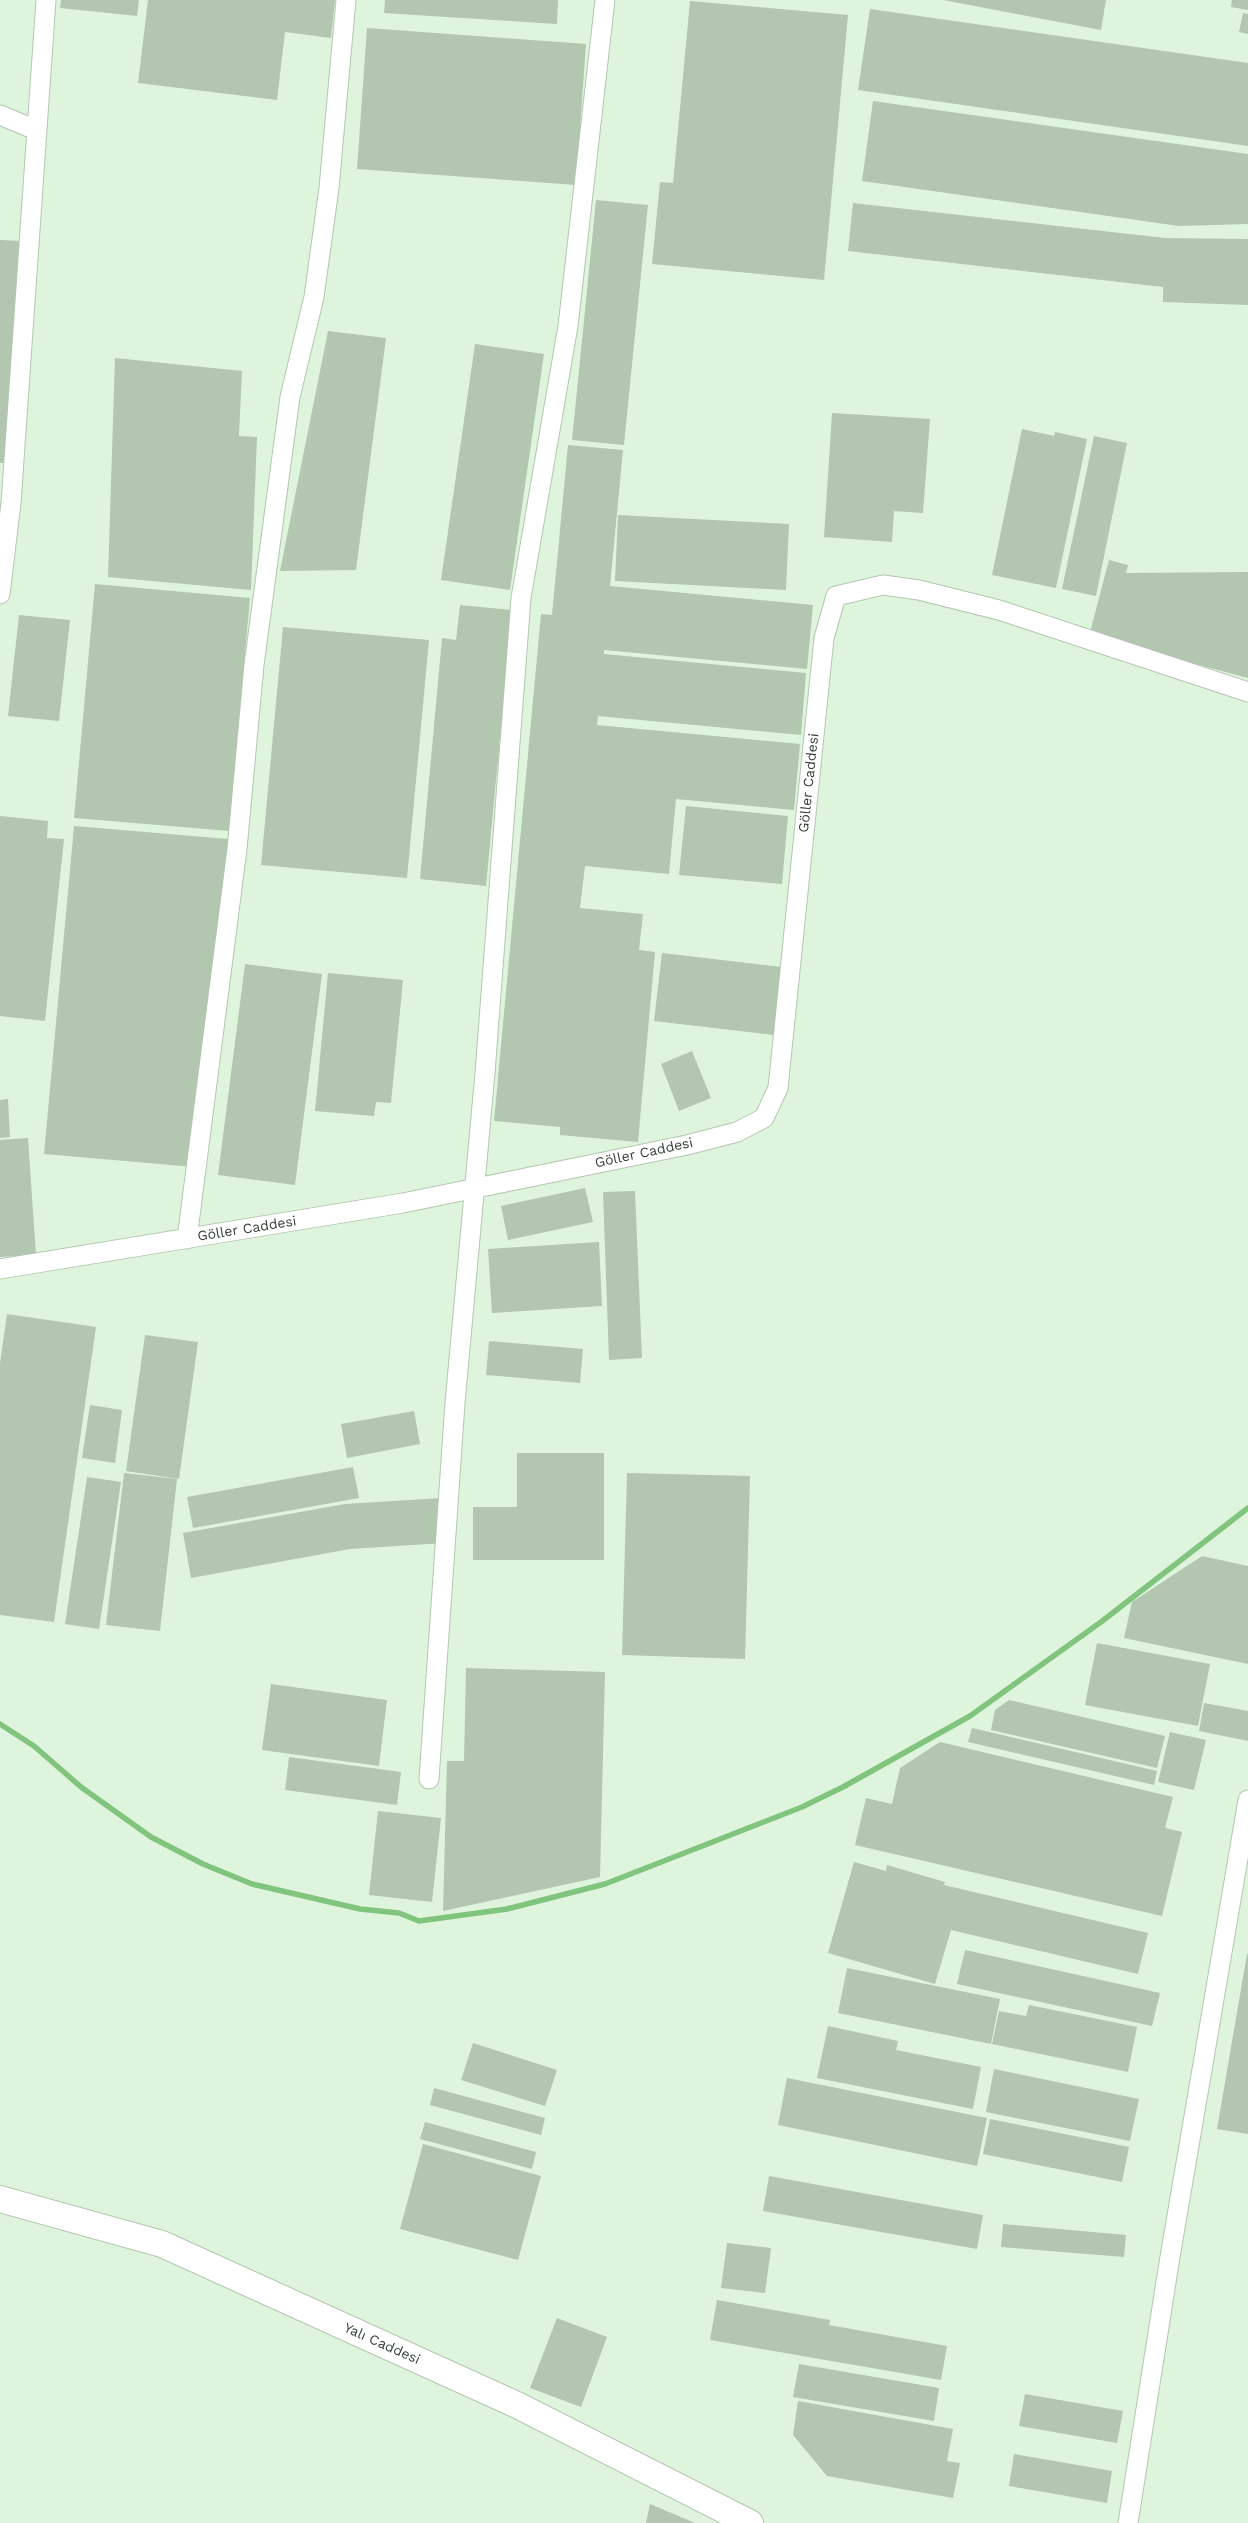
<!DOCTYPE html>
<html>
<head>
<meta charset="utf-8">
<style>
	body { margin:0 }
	canvas { display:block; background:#dff4dd }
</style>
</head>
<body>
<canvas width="1248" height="2523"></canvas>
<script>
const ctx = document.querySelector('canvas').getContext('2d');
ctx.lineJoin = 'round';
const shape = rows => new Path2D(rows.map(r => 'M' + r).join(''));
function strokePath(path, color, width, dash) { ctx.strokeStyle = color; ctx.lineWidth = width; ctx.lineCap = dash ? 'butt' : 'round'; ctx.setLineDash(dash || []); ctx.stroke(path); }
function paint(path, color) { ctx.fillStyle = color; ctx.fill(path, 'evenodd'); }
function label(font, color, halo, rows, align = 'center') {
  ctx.font = font + ' "Work Sans",sans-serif'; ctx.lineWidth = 5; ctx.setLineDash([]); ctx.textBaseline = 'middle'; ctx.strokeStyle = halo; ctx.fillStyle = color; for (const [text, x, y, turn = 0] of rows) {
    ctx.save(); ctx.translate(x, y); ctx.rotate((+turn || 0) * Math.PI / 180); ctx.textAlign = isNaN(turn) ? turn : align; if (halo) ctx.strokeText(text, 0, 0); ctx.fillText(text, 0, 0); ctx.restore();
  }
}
strokePath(shape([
	[0,1724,34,1746,81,1787,151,1837,203,1864,252,1884,360,1909,399,1913,419,1921,507,1909,605,1884,802,1807,843,1787,970,1716,1101,1622,1248,1508]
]), '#81c47e', 5.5);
paint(shape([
	[61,0,139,0,137,16,60,8],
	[148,0,335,0,331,38,285,32,277,100,138,83],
	[385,0,558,0,557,24,384,13],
	[943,0,1106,0,1101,30],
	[1232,0,1248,0,1248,10,1231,7],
	[690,1,848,15,824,280,652,264,660,182,673,183],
	[870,9,1248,63,1248,146,858,90],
	[1243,13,1248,14,1248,34,1239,32],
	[367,28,586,44,576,185,357,169],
	[873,101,1248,154,1248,224,1179,226,862,181],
	[596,200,648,205,624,445,572,440],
	[853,203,1165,238,1248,239,1248,305,1163,302,1163,287,848,251],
	[0,240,21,241,4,463,0,463],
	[328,331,386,338,356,570,280,571],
	[475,344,544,354,510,590,441,580],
	[115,358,242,371,239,436,257,437,251,590,108,577],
	[832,413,930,419,923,513,894,511,892,542,824,537],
	[1022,429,1054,436,1055,432,1087,439,1056,588,992,575],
	[1094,436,1127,443,1096,596,1062,589],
	[568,445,623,450,610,586,813,605,807,669,604,650,604,654,806,673,801,735,598,716,597,725,800,744,794,810,676,799,669,874,585,866,580,908,643,914,639,950,655,952,638,1142,560,1135,560,1127,494,1121,541,614,552,615],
	[618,515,789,524,786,590,615,581],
	[1109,560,1128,565,1126,573,1248,572,1248,678,1089,636],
	[95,584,250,598,229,831,74,818],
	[460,605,512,610,486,886,420,879,442,638,456,640],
	[19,615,70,620,59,721,8,716],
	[283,627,429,640,407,878,261,865],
	[686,806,788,816,782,884,679,875],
	[0,816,48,821,47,838,64,839,45,1021,0,1016],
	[74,826,228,839,214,997,194,1167,44,1154],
	[662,953,782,967,774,1035,654,1021],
	[245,964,322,974,295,1185,218,1175],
	[328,973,403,980,391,1103,376,1102,374,1116,315,1111],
	[692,1051,711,1098,679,1111,661,1064],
	[8,1099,10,1137,0,1138,0,1100],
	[28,1138,36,1255,0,1257,0,1140],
	[585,1188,593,1222,508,1240,501,1206],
	[635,1191,642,1358,609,1360,603,1192],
	[599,1242,602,1306,492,1313,488,1249],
	[7,1314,96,1327,54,1622,0,1615,0,1363],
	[145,1335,198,1342,179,1479,126,1471],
	[489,1341,583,1349,580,1383,486,1375],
	[90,1405,122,1410,115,1463,82,1458],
	[414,1411,420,1444,347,1458,341,1424],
	[517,1453,604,1453,604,1560,473,1560,473,1507,517,1507],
	[353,1467,359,1498,193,1528,187,1497],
	[124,1473,177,1479,160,1631,106,1625],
	[627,1473,750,1476,745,1659,622,1655],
	[87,1477,121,1482,99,1629,65,1624],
	[441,1498,444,1543,350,1549,191,1578,183,1533,345,1504],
	[1202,1556,1248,1566,1248,1664,1124,1638,1132,1602],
	[1097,1643,1210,1664,1198,1726,1085,1705],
	[466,1668,605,1672,600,1877,443,1911,447,1761,464,1761],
	[271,1684,387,1700,379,1766,262,1750],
	[1009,1700,1165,1736,1157,1768,991,1730,995,1710],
	[1204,1703,1248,1711,1248,1741,1199,1731],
	[972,1728,1157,1771,1154,1785,968,1742],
	[1170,1732,1206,1740,1194,1790,1158,1782],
	[940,1742,1173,1797,1165,1828,1182,1832,1162,1916,855,1845,866,1798,892,1804,900,1768],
	[289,1757,401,1772,397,1805,285,1790],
	[378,1811,441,1818,432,1902,369,1895],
	[854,1862,886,1871,887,1865,945,1882,944,1885,1148,1933,1138,1974,951,1930,935,1984,828,1953],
	[965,1950,1160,1993,1152,2026,957,1984],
	[1247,1954,1248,1954,1248,2134,1217,2129],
	[847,1968,1000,1999,991,2044,838,2013],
	[1029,2005,1137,2027,1128,2072,992,2044,999,2011,1026,2016],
	[828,2026,898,2041,896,2050,981,2067,973,2109,817,2078],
	[473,2043,557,2070,545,2106,461,2080],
	[994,2069,1139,2099,1130,2141,986,2112],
	[787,2078,987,2118,977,2166,778,2125],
	[434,2088,545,2118,541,2135,430,2105],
	[990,2119,1129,2147,1122,2182,983,2154],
	[425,2122,536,2152,532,2169,420,2139],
	[423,2144,541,2176,518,2260,400,2229],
	[769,2176,983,2215,977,2249,763,2211],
	[1003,2224,1126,2235,1124,2257,1001,2247],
	[727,2243,771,2248,765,2293,721,2288],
	[717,2300,830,2320,829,2325,947,2346,941,2380,710,2340],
	[557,2318,607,2337,581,2407,530,2388],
	[799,2364,939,2388,934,2421,793,2397],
	[1025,2394,1123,2411,1117,2443,1019,2426],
	[798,2401,953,2429,947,2461,960,2463,953,2498,827,2476,793,2435],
	[1014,2454,1112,2471,1107,2503,1009,2486],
	[650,2504,695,2523,646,2523]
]), '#b2c6b0');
const street = shape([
	[0,115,36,130],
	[0,594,11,503,46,0],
	[187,1239,237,849,254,665,290,397,314,297,329,188,346,0],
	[0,1269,403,1203,687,1145,737,1132,764,1118,778,1088,824,638,836,596,883,585,919,590,999,610,1248,692],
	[429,1779,455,1403,485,1073,521,598,568,326,605,0],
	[1128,2523,1170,2257,1248,1800]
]);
const secondary = shape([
	[0,2199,162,2244,517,2405,750,2523]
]);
strokePath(street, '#b3c7b1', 21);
strokePath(secondary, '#b3c7b1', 28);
strokePath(street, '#fff', 19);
strokePath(secondary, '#fff', 26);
label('14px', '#373f37', '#fff', [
	["Göller Caddesi",809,783,-84],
	["Göller Caddesi",644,1153,-12],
	["Göller Caddesi",247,1229,-9],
	["Yalı Caddesi",382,2344,24]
]);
</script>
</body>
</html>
